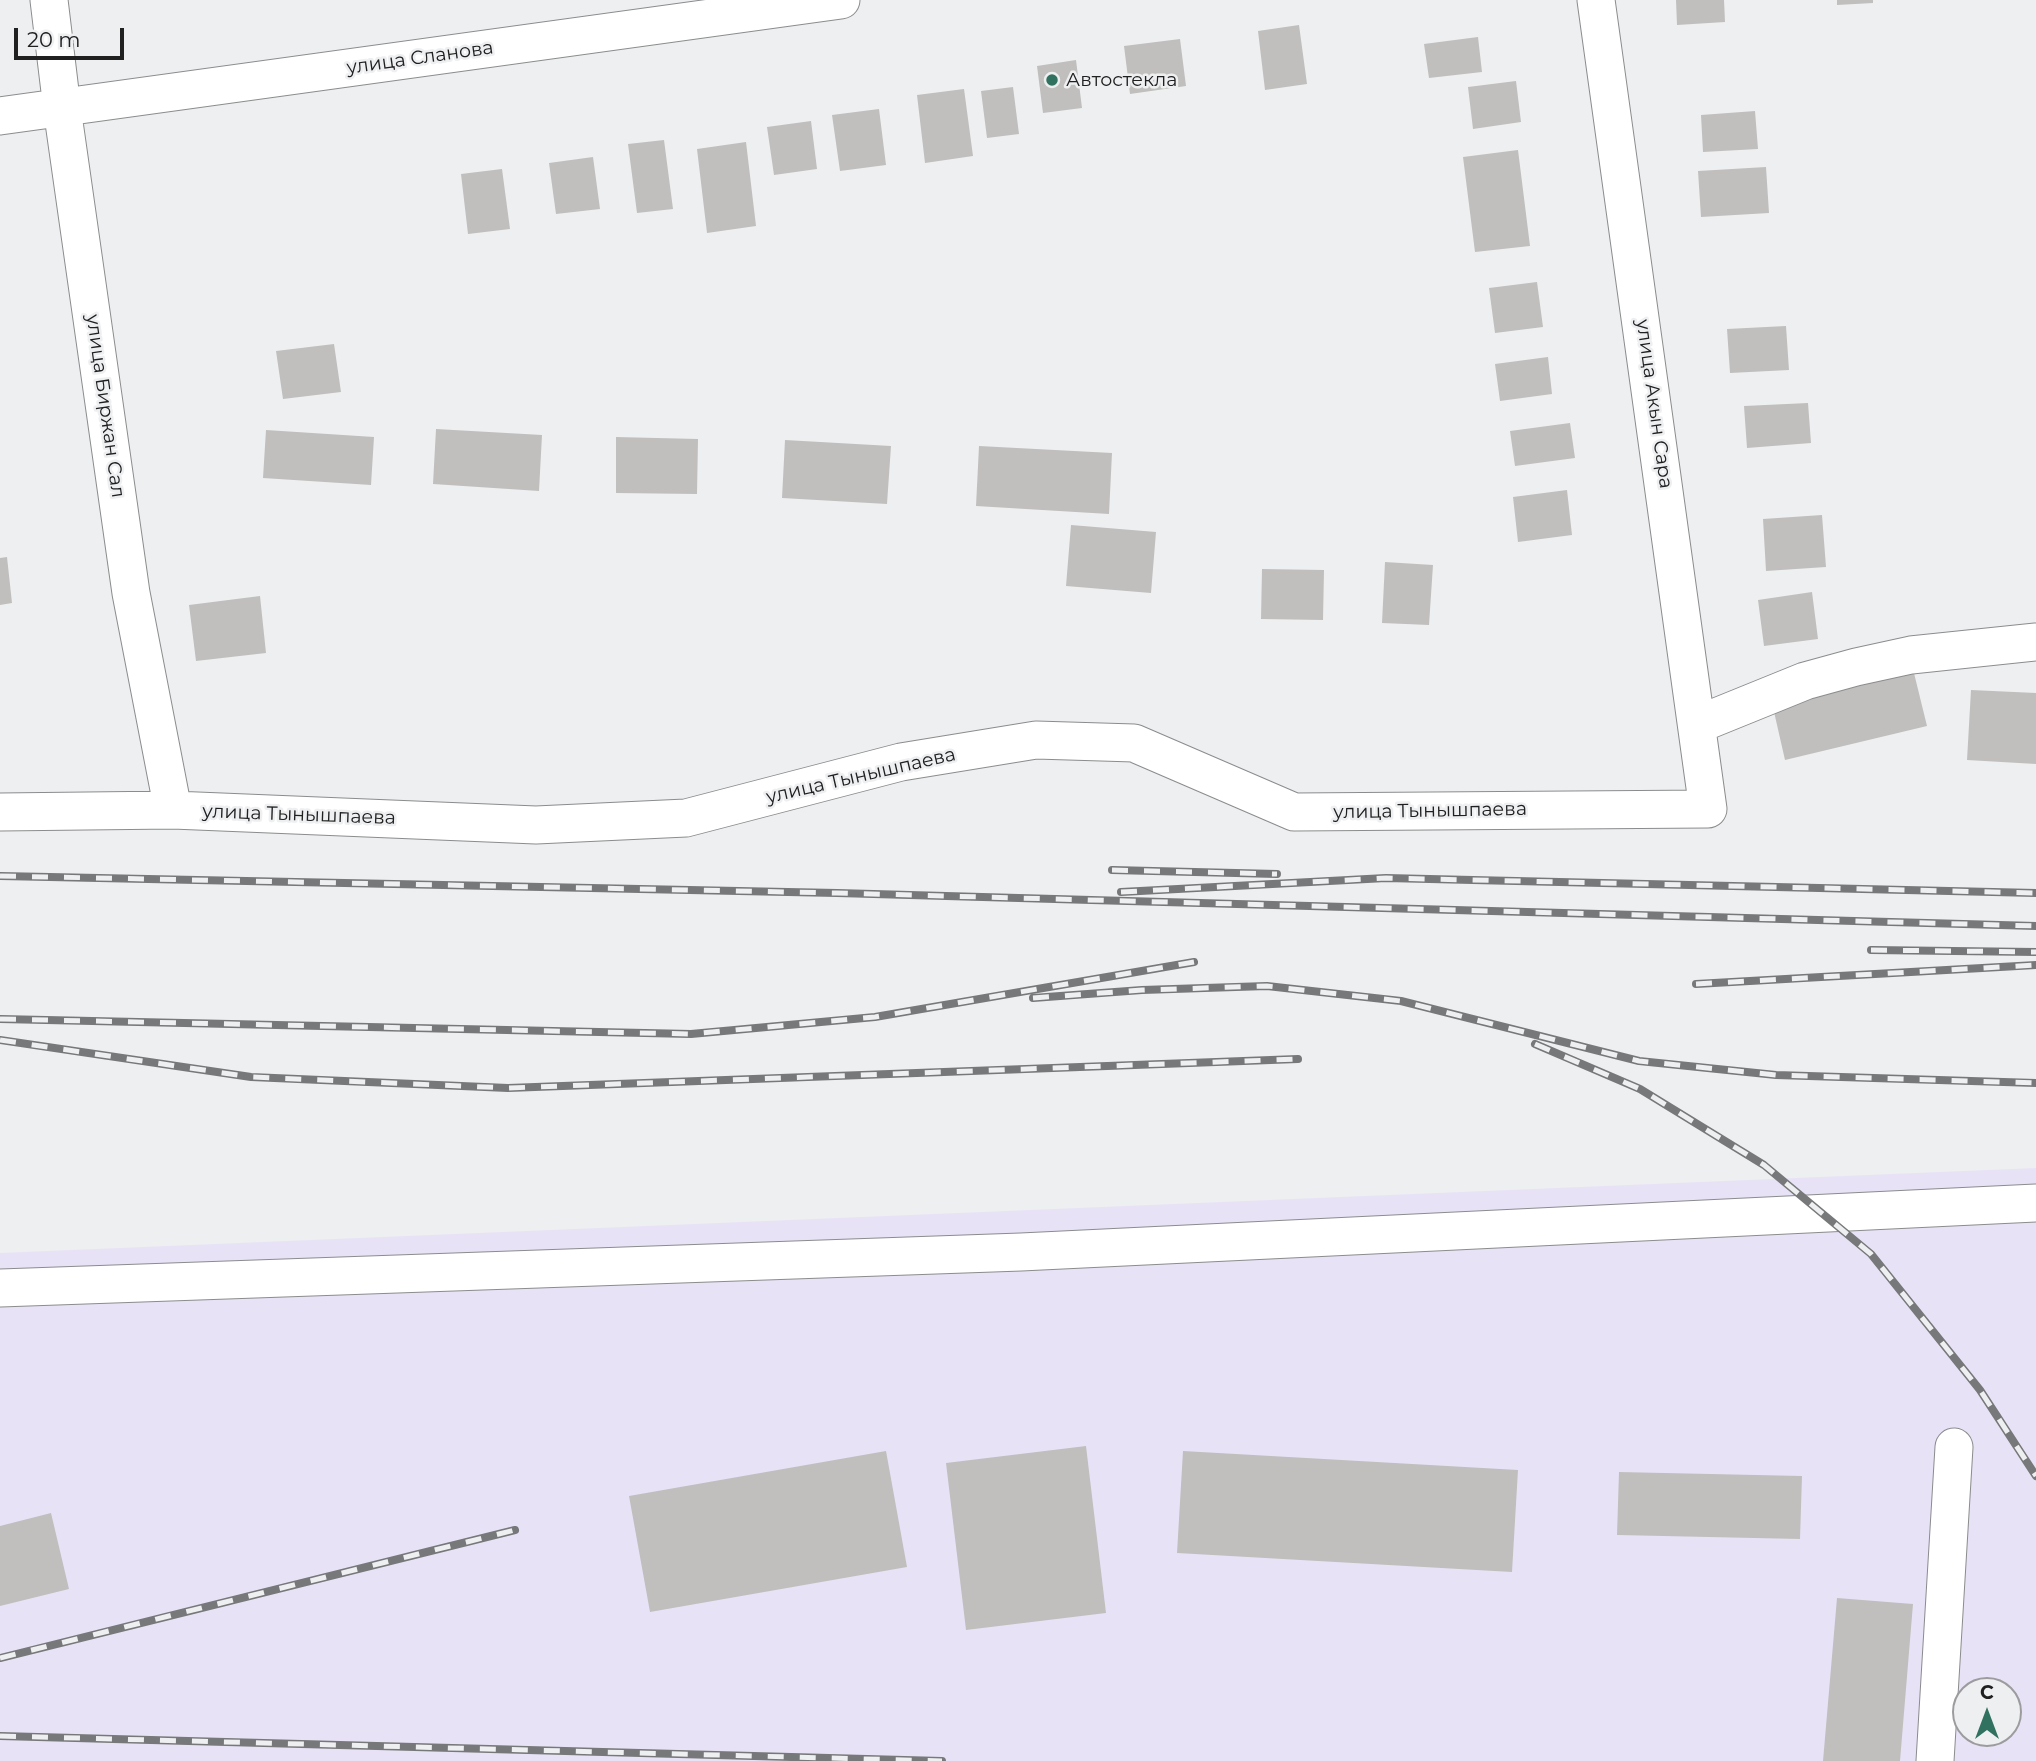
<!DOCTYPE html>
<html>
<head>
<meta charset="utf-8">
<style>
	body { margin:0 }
	#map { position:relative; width:2036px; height:1761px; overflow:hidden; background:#eeeff1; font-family:Montserrat,sans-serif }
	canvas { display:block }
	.north { position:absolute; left:1952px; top:1677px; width:70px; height:70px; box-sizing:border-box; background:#eeeff1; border:2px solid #9c9c9e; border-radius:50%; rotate:0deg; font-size:19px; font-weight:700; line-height:28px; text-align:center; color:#202021 }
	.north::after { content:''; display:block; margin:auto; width:24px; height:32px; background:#307160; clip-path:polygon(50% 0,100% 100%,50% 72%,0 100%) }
	.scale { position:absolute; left:14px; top:28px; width:110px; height:32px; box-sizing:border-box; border:4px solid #202021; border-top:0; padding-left:9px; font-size:21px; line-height:24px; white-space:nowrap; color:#202021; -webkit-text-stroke:5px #eeeff1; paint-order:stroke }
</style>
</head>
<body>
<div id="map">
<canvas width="2036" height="1761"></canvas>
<div class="north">С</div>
<div class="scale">20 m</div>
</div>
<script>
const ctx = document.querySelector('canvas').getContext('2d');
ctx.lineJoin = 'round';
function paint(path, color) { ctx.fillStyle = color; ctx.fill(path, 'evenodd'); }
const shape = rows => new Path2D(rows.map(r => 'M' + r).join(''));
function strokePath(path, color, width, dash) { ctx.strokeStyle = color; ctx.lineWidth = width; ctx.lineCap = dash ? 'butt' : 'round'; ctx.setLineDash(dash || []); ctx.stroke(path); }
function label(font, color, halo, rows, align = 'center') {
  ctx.font = font + ' Montserrat,sans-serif'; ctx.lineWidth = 5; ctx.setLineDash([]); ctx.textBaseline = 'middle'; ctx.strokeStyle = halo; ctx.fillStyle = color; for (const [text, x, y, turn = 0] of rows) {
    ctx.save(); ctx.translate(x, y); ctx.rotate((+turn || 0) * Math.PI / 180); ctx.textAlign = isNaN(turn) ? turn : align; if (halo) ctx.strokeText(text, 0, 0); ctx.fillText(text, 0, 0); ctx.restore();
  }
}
paint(shape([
	[2036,1168,2036,1761,0,1761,0,1253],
	[1966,1691,2008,1691,2008,1733,1966,1733]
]), '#e8e2f7');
paint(shape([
	[1676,0,1724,0,1725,22,1677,25],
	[1837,0,1873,0,1873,3,1837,5],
	[1299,25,1307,84,1265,90,1258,31],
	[1478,37,1482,72,1429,78,1424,44],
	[1180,39,1186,86,1130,94,1124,46],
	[1076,60,1082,108,1043,113,1037,66],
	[1516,81,1521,122,1473,129,1468,87],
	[1013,87,1019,134,987,138,981,91],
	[964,89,973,156,925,163,917,95],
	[879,109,886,165,840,171,832,115],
	[1755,111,1758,149,1703,152,1701,115],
	[811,121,817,169,774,175,767,127],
	[664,140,673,209,637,213,628,144],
	[746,142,756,226,707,233,697,149],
	[1518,150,1530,246,1475,252,1463,157],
	[593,157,600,209,556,214,549,163],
	[1766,167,1769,213,1701,217,1698,171],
	[502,169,510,229,468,234,461,174],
	[1537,282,1543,327,1495,333,1489,288],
	[1786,326,1789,370,1730,373,1727,329],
	[334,344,341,392,283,399,276,351],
	[1548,357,1552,394,1500,401,1495,364],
	[1808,403,1811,443,1747,448,1744,406],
	[1570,423,1575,458,1515,466,1510,431],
	[436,429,542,435,539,491,433,484],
	[266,430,374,437,371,485,263,478],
	[616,437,698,439,697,494,616,493],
	[785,440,891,446,887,504,782,498],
	[979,446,1112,453,1109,514,976,506],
	[1567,490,1572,535,1518,542,1513,497],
	[1822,515,1826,567,1766,571,1763,519],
	[1071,525,1156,532,1151,593,1066,586],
	[7,557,12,603,0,605,0,558],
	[1385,562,1433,565,1429,625,1382,623],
	[1262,569,1324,570,1323,620,1261,619],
	[1812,592,1818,639,1764,646,1758,600],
	[260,596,266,653,196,661,189,605],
	[1913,669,1927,726,1785,760,1772,703],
	[1971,690,2036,693,2036,764,1967,760],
	[1086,1446,1106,1613,966,1630,946,1463],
	[886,1451,907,1567,650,1612,629,1496],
	[1183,1451,1518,1470,1512,1572,1177,1553],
	[1619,1472,1802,1476,1800,1539,1617,1535],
	[51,1513,69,1589,0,1606,0,1526],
	[1837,1598,1913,1604,1900,1761,1823,1761]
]), '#c0bfbd');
const minor = shape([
	[49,0,62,108,131,593,173,810],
	[0,116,841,0],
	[1699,724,1805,681,1856,667,1911,655,2036,642],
	[0,812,173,810,536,825,686,818,901,762,1036,740,1134,743,1294,812,1708,809,1596,0],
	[0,1288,1021,1252,2036,1203],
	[1935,1761,1954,1447]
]);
strokePath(minor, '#8b8c8d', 39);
strokePath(minor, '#fff', 37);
const rail = shape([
	[1112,870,1277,874],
	[0,876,837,893,2036,926],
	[1121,892,1386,878,2036,893],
	[1871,950,2036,952],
	[1696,984,2036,965],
	[1033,998,1142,990,1267,986,1401,1001,1639,1061,1776,1075,2036,1083],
	[0,1019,691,1034,875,1017,1194,962],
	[0,1040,251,1077,508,1088,1298,1059],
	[1535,1044,1640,1089,1764,1165,1871,1254,1980,1390,2036,1476],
	[0,1658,515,1530],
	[0,1736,942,1761]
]);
strokePath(rail, '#777879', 8);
strokePath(rail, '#eeeff1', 5, [16]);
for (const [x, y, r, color] of [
	[1052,80,7,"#307160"]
]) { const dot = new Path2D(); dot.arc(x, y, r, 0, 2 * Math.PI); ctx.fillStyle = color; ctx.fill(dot); strokePath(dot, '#eeeff1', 2.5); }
label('19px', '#202021', '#eeeff1', [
	["улица Сланова",420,58,-8],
	["улица Акын Сара",1654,404,82],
	["улица Биржан Сал",105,406,82],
	["улица Тынышпаева",861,776,-13],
	["улица Тынышпаева",1430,811,-1],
	["улица Тынышпаева",299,815,2]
]);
label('19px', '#202021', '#eeeff1', [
	["Автостекла",1066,80]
], 'left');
</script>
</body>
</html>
